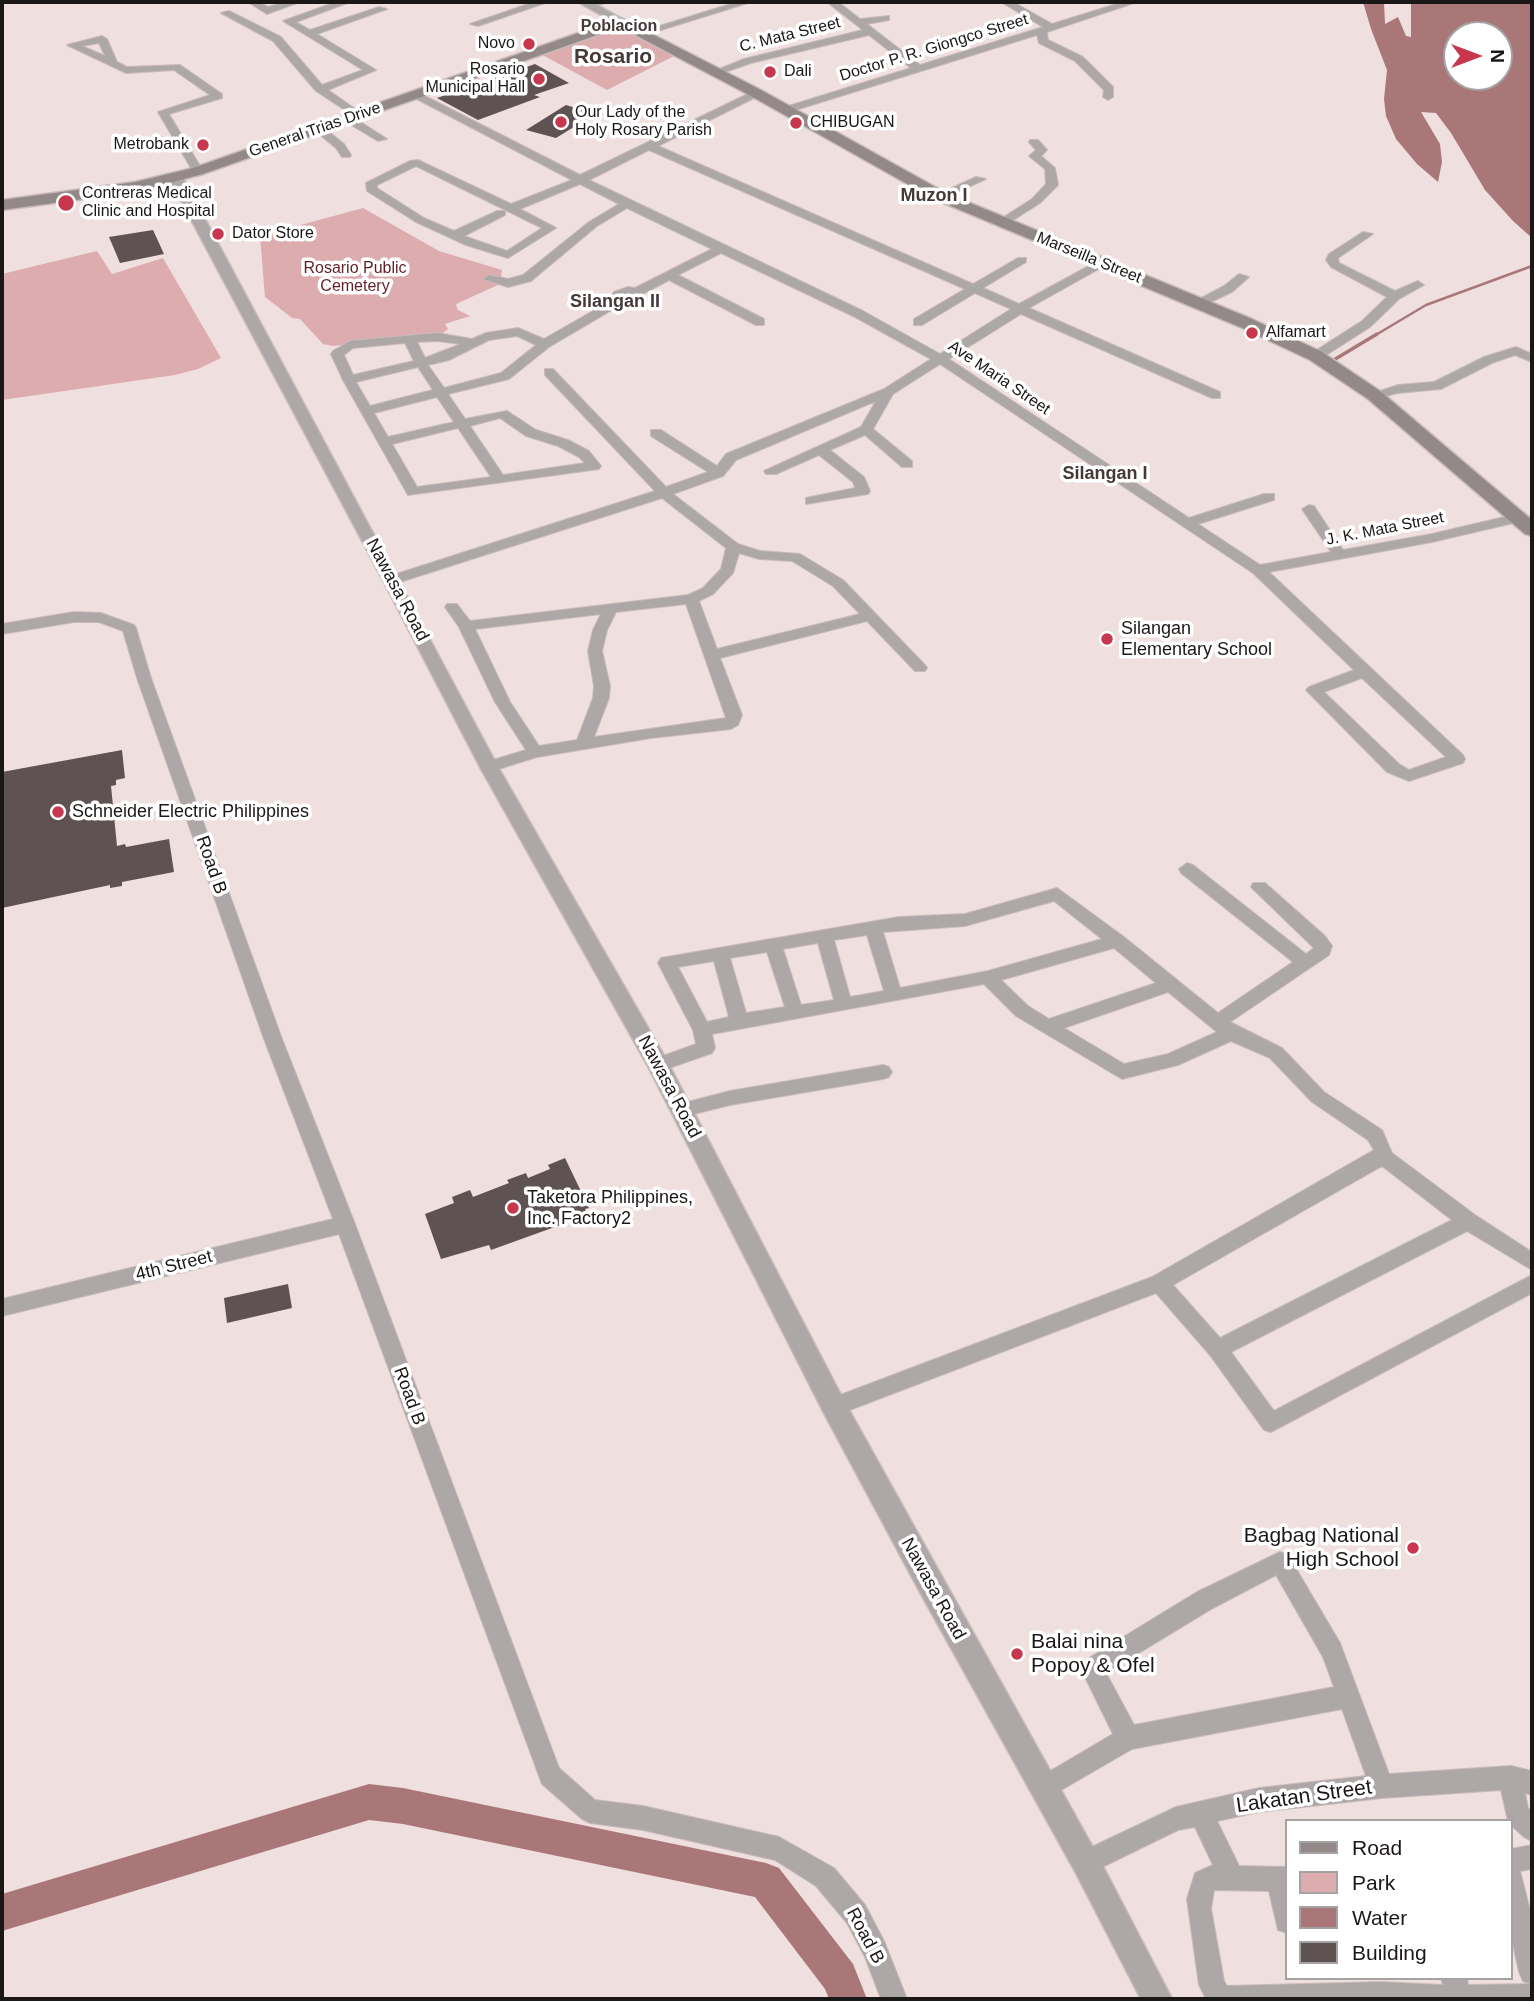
<!DOCTYPE html>
<html>
<head>
<meta charset="utf-8">
<style>
	body { margin:0 }
	#map { position:relative; width:1534px; height:2001px; overflow:hidden; background:#f0dfdf; font-family:Arial,sans-serif }
	canvas { display:block }
	.frame { position:absolute; inset:0; border:4px solid #1c1717; pointer-events:none }
	.legend { position:absolute; left:1285px; top:1819px; width:228px; height:161px; box-sizing:border-box; background:#fff; border:2px solid #a4a2a2; margin:0; padding:9px 12px; list-style:none; font-size:21px; color:#1c1717 }
	.legend li { display:flex; align-items:center; gap:14px; height:35px }
	.legend b { width:35px; border:2px solid #a4a2a2 }
	.north { position:absolute; left:1443px; top:21px; width:70px; height:70px; box-sizing:border-box; background:#fff; border:2px solid #a4a2a2; border-radius:50%; rotate:90deg; font-size:19px; font-weight:700; line-height:28px; text-align:center; color:#1c1717 }
	.north::after { content:''; display:block; margin:auto; width:24px; height:32px; background:#c7374e; clip-path:polygon(50% 0,100% 100%,50% 72%,0 100%) }
</style>
</head>
<body>
<div id="map">
<canvas width="1534" height="2001"></canvas>
<div class="frame"></div>
<ul class="legend">
<li><b style="height:9px;background:#938989"></b>Road</li>
<li><b style="height:19px;background:#ddacae"></b>Park</li>
<li><b style="height:19px;background:#aa7779"></b>Water</li>
<li><b style="height:19px;background:#5f5252"></b>Building</li>
</ul>
<div class="north">N</div>
</div>
<script>
const ctx = document.querySelector('canvas').getContext('2d');
ctx.lineJoin = 'round';
function paint(path, color) { ctx.fillStyle = color; ctx.fill(path, 'evenodd'); }
const shape = rows => new Path2D(rows.map(r => 'M' + r).join(''));
function strokePath(path, color, width, dash) { ctx.strokeStyle = color; ctx.lineWidth = width; ctx.lineCap = dash ? 'butt' : 'round'; ctx.setLineDash(dash || []); ctx.stroke(path); }
function label(font, color, halo, rows, align = 'center') {
  ctx.font = font + ' Arial,sans-serif'; ctx.lineWidth = 7; ctx.setLineDash([]); ctx.textBaseline = 'middle'; ctx.strokeStyle = halo; ctx.fillStyle = color; for (const [text, x, y, turn = 0] of rows) {
    ctx.save(); ctx.translate(x, y); ctx.rotate((+turn || 0) * Math.PI / 180); ctx.textAlign = isNaN(turn) ? turn : align; if (halo) ctx.strokeText(text, 0, 0); ctx.fillText(text, 0, 0); ctx.restore();
  }
}
paint(shape([
	[610,29,637,36,674,56,607,90,539,53],
	[363,208,439,251,502,270,500,284,456,304,458,310,470,316,445,324,448,329,440,335,333,346,323,344,300,319,292,318,265,297,260,236],
	[97,251,112,274,163,258,221,358,198,369,175,375,2,400,2,274]
]), '#ddacae');
paint(shape([
	[1363,2,1384,2,1385,24,1398,17,1406,36,1411,37,1411,2,1532,2,1532,238,1513,221,1485,190,1451,133,1436,113,1421,112,1440,144,1442,162,1438,182,1417,164,1396,139,1386,116,1384,99,1387,70,1371,29],
	[1457,35,1499,35,1499,77,1457,77]
]), '#aa7779');
strokePath(shape([
	[1374,336,1426,305,1532,266]
]), '#aa7779', 2.5);
strokePath(shape([
	[1332,361,1377,334]
]), '#aa7779', 3.5);
paint(shape([
	[369,1784,403,1788,766,1863,779,1868,853,1964,867,1999,829,1999,825,1989,755,1897,403,1824,369,1820,2,1931,2,1894,369,1784]
]), '#aa7779');
paint(shape([
	[535,64,569,83,534,95,540,97,478,120,437,98],
	[566,105,595,114,556,138,526,130],
	[153,230,164,254,120,263,109,237],
	[122,750,125,778,116,780,116,785,111,786,117,846,125,844,126,847,169,839,174,872,122,882,122,886,110,888,110,885,2,908,2,772],
	[565,1158,589,1208,585,1209,588,1215,491,1250,489,1245,441,1259,425,1214,454,1203,452,1197,470,1190,473,1197,509,1183,507,1180,526,1173,528,1178,550,1169,548,1165],
	[288,1284,292,1308,227,1323,224,1298]
]), '#5f5252');
const minor = shape([
	[248,2,259,2,268,7,286,2,300,2,267,14,248,2],
	[336,2,350,2,296,22,310,30,379,7,387,9,317,34,376,70,328,90,361,113,362,115,357,118,316,91,273,41,221,13,229,11,281,37,322,85,363,70,283,21,336,2],
	[534,2,548,2,478,26,470,24,534,2],
	[593,2,611,2,588,7,588,3,593,2],
	[737,2,751,2,645,35,637,33,737,2],
	[827,2,838,2,860,19,889,16,889,20,867,24,920,65,1043,27,1001,2,1013,2,1052,24,1123,2,1137,2,1047,32,1048,40,1083,57,1113,87,1113,97,1108,100,1103,97,1104,90,1075,61,1039,43,1037,35,786,113,781,110,782,108,911,68,869,35,751,63,717,75,712,72,744,59,863,30,827,2],
	[102,36,107,39,117,62,127,67,180,65,222,94,222,98,169,114,203,171,202,173,194,173,158,112,210,95,174,70,126,73,67,45,102,36],
	[99,43,105,56,82,46,99,43],
	[756,90,760,91,760,95,658,146,973,284,1018,258,1026,258,1026,262,983,288,1019,304,1098,261,1106,261,1106,265,1029,308,1220,392,1220,398,1212,398,1021,314,949,359,1189,518,1264,494,1274,494,1274,500,1198,524,1260,565,1331,552,1302,509,1309,505,1314,506,1343,550,1432,534,1517,514,1522,515,1522,521,1432,542,1269,572,1463,755,1465,759,1463,763,1409,781,1387,772,1306,690,1309,687,1354,670,1253,573,940,364,893,394,873,429,912,461,912,467,902,467,865,435,830,450,864,477,870,491,868,494,806,504,806,498,855,488,853,482,819,455,776,474,766,474,764,471,861,427,876,401,736,460,723,476,673,494,738,544,760,551,800,554,843,580,925,665,927,668,925,671,915,671,867,621,720,658,742,715,738,725,731,729,651,738,537,757,489,772,483,771,481,767,483,763,526,750,495,702,459,627,445,607,447,604,457,604,470,621,688,595,703,588,721,569,726,548,662,498,397,583,387,583,387,577,655,491,545,375,545,369,553,369,666,487,708,472,651,436,651,430,661,430,717,466,726,454,884,389,931,359,855,317,721,253,678,275,764,319,764,325,756,325,669,280,641,295,633,303,617,307,549,347,509,379,448,394,465,419,507,411,536,430,568,440,589,451,601,466,599,469,408,495,343,380,331,354,333,351,350,341,437,333,472,339,486,333,518,328,544,339,607,303,614,292,628,287,635,288,712,249,627,208,597,226,531,281,508,287,483,279,489,275,508,279,523,275,589,222,619,204,580,184,520,209,556,228,508,258,466,245,416,222,367,191,366,183,410,161,418,160,511,204,572,180,413,97,412,95,417,92,580,175,756,90],
	[649,150,965,289,914,319,914,325,922,325,975,293,1011,309,940,354,863,311,589,180,649,150],
	[416,166,542,228,507,251,464,236,505,215,505,211,497,211,454,231,424,218,377,188,377,185,416,166],
	[517,336,536,345,501,373,444,388,428,365,449,360,489,340,517,336],
	[437,341,461,344,425,358,417,342,437,341],
	[405,343,414,361,353,375,344,355,353,348,405,343],
	[418,367,433,390,370,406,356,382,418,367],
	[437,397,454,422,388,437,374,413,437,397],
	[500,418,526,436,558,446,579,457,585,463,503,475,470,426,500,418],
	[458,428,491,477,417,487,392,444,458,428],
	[739,553,759,559,792,561,833,586,860,614,717,649,699,601,713,594,733,573,739,553],
	[686,604,726,718,594,737,609,698,610,686,602,651,607,630,616,612,686,604],
	[601,614,593,630,588,651,594,686,593,698,577,740,539,746,510,702,475,629,601,614],
	[1362,678,1446,757,1409,770,1399,764,1324,692,1362,678],
	[343,116,351,116,387,139,378,141,343,120,343,116],
	[314,126,322,126,344,144,351,155,350,157,342,157,336,148,314,130,314,126],
	[1030,140,1038,140,1047,150,1041,156,1055,168,1058,185,1040,203,1007,224,999,224,999,220,1032,199,1046,184,1045,169,1029,156,1036,150,1029,142,1030,140],
	[976,177,986,179,944,198,934,196,976,177],
	[1363,232,1373,234,1338,258,1339,263,1395,291,1418,281,1424,285,1399,299,1370,327,1320,359,1312,359,1312,353,1362,321,1387,297,1331,267,1326,260,1329,254,1363,232],
	[1239,274,1249,277,1232,292,1202,306,1192,303,1224,286,1239,274],
	[1516,347,1532,354,1532,362,1515,355,1492,363,1441,389,1398,393,1374,399,1368,395,1398,385,1434,382,1484,357,1516,347],
	[74,612,101,613,134,625,136,628,151,678,282,1039,355,1224,559,1768,595,1800,643,1806,779,1837,834,1868,865,1905,884,1941,907,1999,881,1999,865,1957,847,1923,816,1886,775,1860,643,1830,590,1823,582,1819,542,1784,339,1234,2,1316,2,1299,333,1219,264,1039,137,678,123,631,99,622,74,622,2,634,2,624,74,612],
	[1187,863,1193,865,1306,954,1314,948,1251,887,1253,883,1265,883,1325,936,1332,946,1329,955,1230,1022,1282,1048,1324,1092,1382,1130,1392,1153,1475,1215,1532,1252,1532,1270,1467,1231,1231,1352,1274,1411,1532,1275,1532,1293,1271,1432,1264,1430,1210,1355,1156,1293,834,1416,827,1414,824,1407,827,1400,1152,1277,1374,1150,1368,1140,1312,1102,1270,1058,1231,1041,1178,1065,1122,1079,1016,1016,984,984,712,1034,715,1048,712,1053,658,1072,652,1070,649,1065,652,1060,696,1044,693,1030,658,963,661,958,899,917,965,914,1057,888,1124,937,1218,1013,1293,962,1181,873,1179,869,1187,863],
	[1054,901,1102,939,988,971,900,988,883,932,965,926,1054,901],
	[867,935,884,991,850,997,834,940,867,935],
	[818,943,834,1000,801,1005,783,949,818,943],
	[1114,948,1156,983,1049,1019,1028,1006,1001,980,1114,948],
	[767,952,785,1007,746,1013,730,958,767,952],
	[714,961,729,1017,707,1022,678,967,714,961],
	[1168,992,1217,1032,1168,1054,1124,1064,1064,1028,1168,992],
	[1382,1166,1452,1220,1220,1338,1173,1285,1382,1166],
	[883,1065,889,1067,892,1072,889,1077,883,1079,730,1105,682,1117,676,1115,673,1110,676,1105,730,1091,883,1065],
	[1280,1552,1288,1555,1340,1643,1389,1774,1511,1766,1532,1771,1532,1795,1525,1793,1528,1808,1532,1812,1532,1841,1524,1837,1511,1825,1511,1821,1508,1821,1501,1790,1382,1798,1259,1812,1217,1821,1239,1866,1287,1867,1287,1933,1278,1930,1269,1891,1214,1890,1211,1909,1224,1981,1227,1986,1381,1982,1443,1985,1441,1978,1467,1978,1468,1985,1531,1984,1523,1981,1519,1972,1511,1935,1511,1849,1532,1845,1532,1869,1520,1871,1532,1918,1532,1999,1206,1999,1199,1985,1187,1899,1195,1873,1213,1865,1195,1827,1178,1830,1086,1875,1077,1872,1074,1863,1077,1854,1176,1807,1259,1788,1366,1776,1342,1709,1132,1749,1051,1796,1043,1800,1035,1796,1031,1788,1035,1780,1113,1734,1081,1669,1084,1661,1197,1592,1280,1552],
	[1276,1575,1323,1657,1334,1687,1134,1725,1106,1673,1213,1608,1276,1575]
]);
const tertiary = shape([
	[578,2,592,2,627,22,617,24,578,2],
	[176,174,183,178,498,767,666,1059,843,1399,1096,1853,1172,1999,1141,1999,1076,1873,921,1594,825,1415,649,1068,480,767,383,580,169,178,176,174]
]);
const secondary = shape([
	[621,18,761,90,946,193,1252,319,1322,352,1380,391,1532,520,1532,536,1525,534,1368,399,1310,360,1240,327,934,199,751,96,620,27,203,174,135,192,2,210,2,200,135,182,193,168,621,18]
]);
strokePath(minor, '#cabbbb', 2);
strokePath(tertiary, '#cabbbb', 3);
strokePath(secondary, '#cabbbb', 3);
paint(minor, '#aea7a7');
paint(tertiary, '#aea7a7');
paint(secondary, '#938989');
for (const [x, y, r, color] of [
	[529,44,7,"#c7374e"],
	[770,72,7,"#c7374e"],
	[539,79,7,"#c7374e"],
	[561,122,7,"#c7374e"],
	[796,123,7,"#c7374e"],
	[203,145,7,"#c7374e"],
	[66,203,9,"#c7374e"],
	[218,234,7,"#c7374e"],
	[1252,333,7,"#c7374e"],
	[1107,639,7,"#c7374e"],
	[58,812,7,"#c7374e"],
	[513,1208,7,"#c7374e"],
	[1413,1548,7,"#c7374e"],
	[1017,1654,7,"#c7374e"]
]) { const dot = new Path2D(); dot.arc(x, y, r, 0, 2 * Math.PI); ctx.fillStyle = color; ctx.fill(dot); strokePath(dot, '#fff', 2.5); }
label('bold 16px', '#453839', '#fff', [
	["Poblacion",619,27]
]);
label('16px', '#1c1717', '#fff', [
	["C. Mata Street",790,35,-14],
	["Doctor P. R. Giongco Street",934,48,-17],
	["General Trias Drive",315,130,-19],
	["Marseilla Street",1089,258,22],
	["Ave Maria Street",999,378,34],
	["J. K. Mata Street",1385,529,-11]
]);
label('16px', '#1c1717', '#fff', [
	["Novo",515,44,"right"],
	["Rosario",525,70,"right"],
	["Municipal Hall",525,88,"right"],
	["Dali",784,72],
	["Our Lady of the",575,113],
	["Holy Rosary Parish",575,131],
	["CHIBUGAN",810,123],
	["Metrobank",189,145,"right"],
	["Contreras Medical",82,194],
	["Clinic and Hospital",82,212],
	["Dator Store",232,234],
	["Alfamart",1266,333]
], 'left');
label('16px', '#601f27', '#fff', [
	["Rosario Public",355,269],
	["Cemetery",355,287]
]);
label('bold 18px', '#453839', '#fff', [
	["Muzon I",934,196],
	["Silangan II",615,302],
	["Silangan I",1105,474]
]);
label('18px', '#1c1717', '#fff', [
	["Nawasa Road",397,590,62],
	["Road B",211,865,71],
	["Nawasa Road",669,1087,62],
	["4th Street",174,1266,-14],
	["Road B",409,1396,70],
	["Nawasa Road",933,1589,61],
	["Road B",865,1936,62]
]);
label('18px', '#1c1717', '#fff', [
	["Silangan",1121,629],
	["Elementary School",1121,650],
	["Schneider Electric Philippines",72,812],
	["Taketora Philippines,",527,1198],
	["Inc. Factory2",527,1219]
], 'left');
label('bold 21px', '#453839', '#fff', [
	["Rosario",613,57]
]);
label('21px', '#1c1717', '#fff', [
	["Bagbag National",1399,1536],
	["High School",1399,1560],
	["Balai nina",1031,1642,"left"],
	["Popoy & Ofel",1031,1666,"left"]
], 'right');
label('21px', '#1c1717', '#fff', [
	["Lakatan Street",1304,1797,-8]
]);
</script>
</body>
</html>
